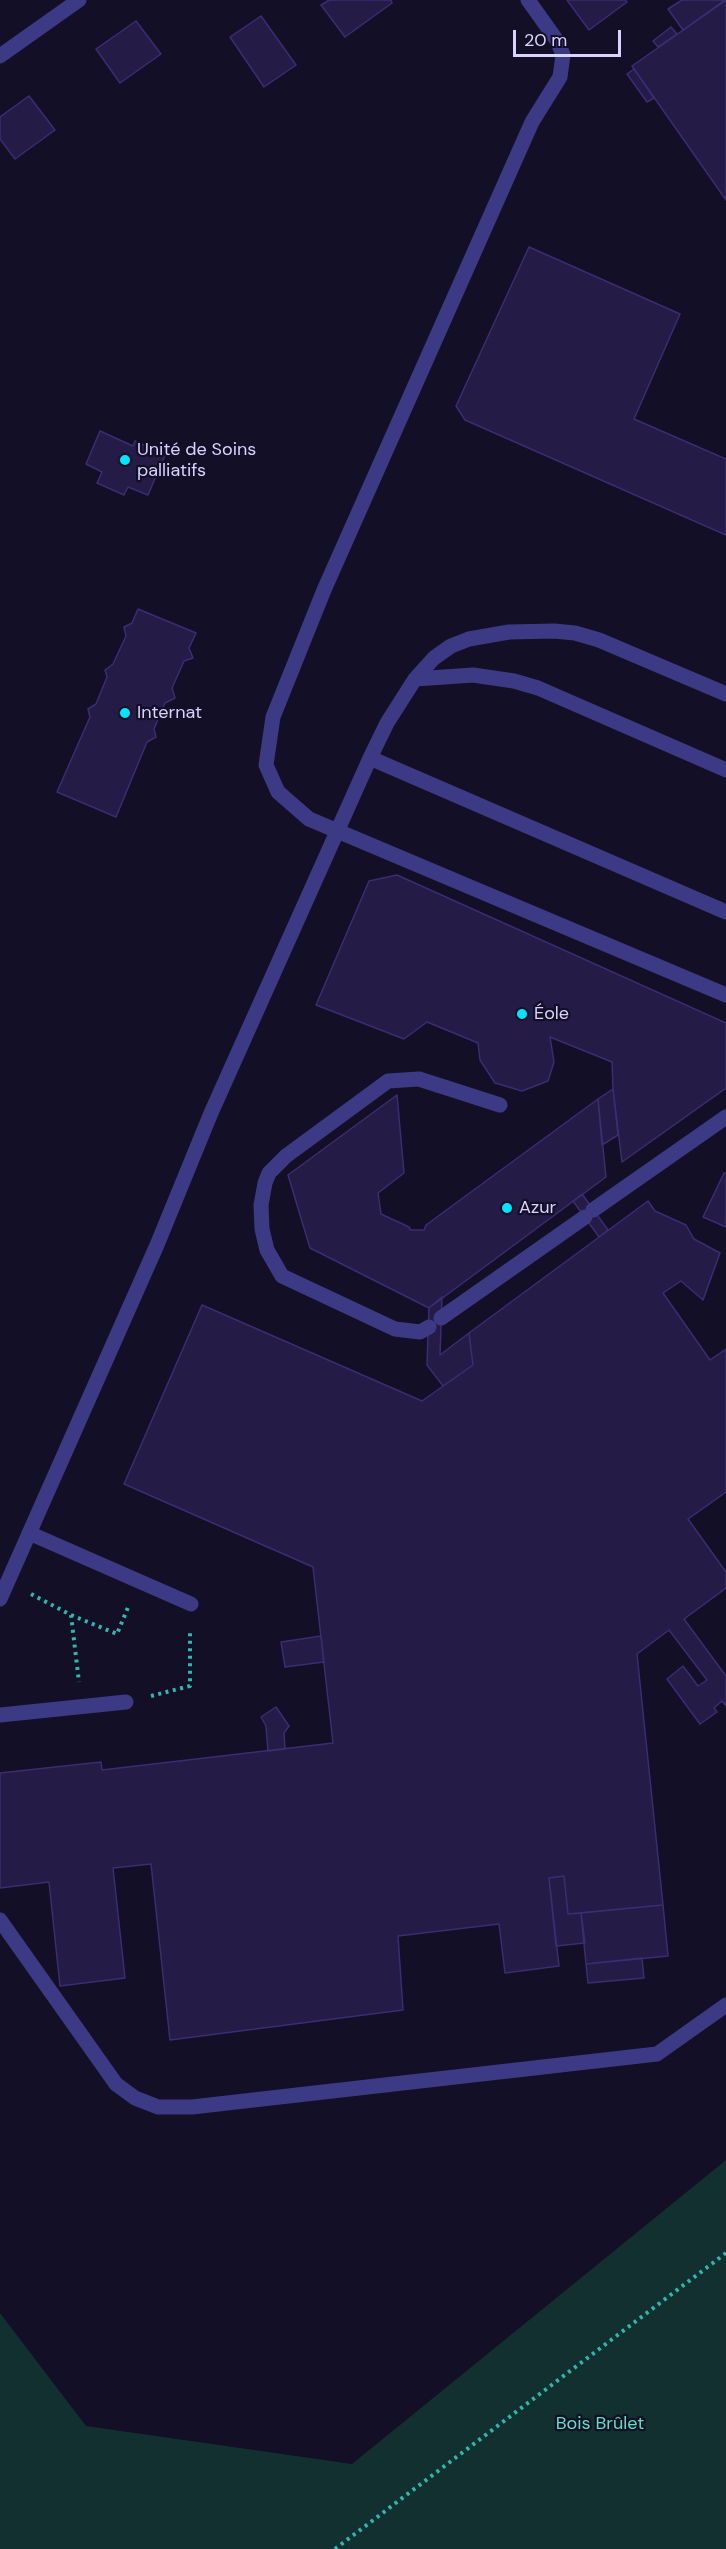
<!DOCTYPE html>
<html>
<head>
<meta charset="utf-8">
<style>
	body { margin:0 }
	#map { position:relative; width:726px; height:2549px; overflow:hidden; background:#130f26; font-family:"DM Sans",sans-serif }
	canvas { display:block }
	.scale { position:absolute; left:513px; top:30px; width:108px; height:27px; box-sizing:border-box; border:3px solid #d9d4ff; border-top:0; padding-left:8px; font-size:18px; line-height:21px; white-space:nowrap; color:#d9d4ff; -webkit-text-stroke:4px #130f26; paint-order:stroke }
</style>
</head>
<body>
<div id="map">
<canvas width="726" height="2549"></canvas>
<div class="scale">20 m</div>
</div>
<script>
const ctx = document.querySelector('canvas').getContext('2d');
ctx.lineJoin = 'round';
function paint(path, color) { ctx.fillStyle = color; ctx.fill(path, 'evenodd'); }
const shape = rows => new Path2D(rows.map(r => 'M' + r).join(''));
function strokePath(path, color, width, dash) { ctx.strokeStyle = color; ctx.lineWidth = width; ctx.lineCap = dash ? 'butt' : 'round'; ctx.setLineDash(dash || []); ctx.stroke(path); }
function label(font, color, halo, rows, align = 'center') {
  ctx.font = font + ' "DM Sans",sans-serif'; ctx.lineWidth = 4.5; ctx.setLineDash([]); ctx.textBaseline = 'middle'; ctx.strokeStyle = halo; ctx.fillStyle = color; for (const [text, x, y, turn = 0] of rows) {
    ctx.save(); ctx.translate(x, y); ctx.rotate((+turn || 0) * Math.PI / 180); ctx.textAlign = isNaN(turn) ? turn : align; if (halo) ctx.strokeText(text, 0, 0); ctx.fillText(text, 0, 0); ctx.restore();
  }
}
paint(shape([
	[726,2160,726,2549,0,2549,0,2313,86,2426,352,2464]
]), '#12302f');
const building = shape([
	[329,0,391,0,392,3,345,37,321,5,329,0],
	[567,0,625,0,627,2,589,30,567,0],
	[682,0,725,0,683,30,668,9,682,0],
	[726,0,726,200,632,66,726,0],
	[261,16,296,65,264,87,230,37,261,16],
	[136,21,161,54,120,83,96,49,136,21],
	[671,27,677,34,658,47,653,41,671,27],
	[634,69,654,98,647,102,627,74,634,69],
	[29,96,55,130,15,159,0,139,0,117,29,96],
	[529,247,680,314,634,419,726,459,726,535,465,420,456,406,529,247],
	[100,431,133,446,135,441,165,455,148,495,128,487,124,495,97,483,102,472,86,464,100,431],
	[138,609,196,633,189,648,193,658,184,661,172,688,175,698,165,703,154,729,156,737,147,742,116,817,57,792,90,717,88,709,96,704,107,677,105,670,113,664,126,636,124,627,132,623,138,609],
	[397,875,726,1023,726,1088,622,1162,613,1089,612,1062,550,1037,554,1062,548,1081,522,1091,495,1083,480,1060,478,1043,427,1022,404,1039,316,1005,369,881,397,875],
	[613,1089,618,1135,602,1145,598,1099,613,1089],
	[397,1095,404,1173,378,1193,381,1214,409,1227,411,1230,424,1230,426,1225,598,1099,606,1177,429,1308,310,1248,288,1175,397,1095],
	[724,1173,726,1173,726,1227,703,1217,724,1173],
	[582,1194,608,1230,599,1237,573,1201,582,1194],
	[648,1201,655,1211,686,1225,694,1239,720,1253,703,1300,681,1281,663,1293,710,1360,726,1349,726,1492,688,1519,726,1572,726,1588,684,1619,726,1676,726,1706,722,1701,714,1708,717,1712,700,1724,667,1679,683,1666,698,1686,707,1680,669,1630,637,1654,663,1905,568,1914,564,1876,549,1878,559,1966,505,1973,499,1924,398,1936,403,2010,170,2040,151,1864,113,1868,125,1978,60,1986,49,1882,0,1888,0,1773,101,1762,102,1770,333,1743,313,1567,124,1484,202,1305,422,1401,473,1365,469,1333,648,1201],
	[442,1297,440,1355,469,1333,473,1365,443,1386,427,1365,429,1308,442,1297],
	[321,1636,324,1662,285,1667,281,1642,321,1636],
	[276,1707,289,1726,284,1733,285,1749,268,1751,266,1726,261,1717,276,1707],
	[564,1876,568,1914,581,1913,585,1943,556,1946,549,1878,564,1876],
	[663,1905,668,1956,586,1964,581,1913,663,1905],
	[642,1958,644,1978,588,1983,586,1964,642,1958]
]);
paint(building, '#241b47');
strokePath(building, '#3b2d73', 1.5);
strokePath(shape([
	[31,1594,71,1615,79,1682],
	[71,1615,117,1634,129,1605],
	[151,1696,190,1686,190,1629],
	[335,2549,726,2253]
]), '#2fb8b0', 4, [3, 4.5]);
strokePath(shape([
	[528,0,558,42,563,55,560,77,532,122,324,590,273,717,266,765,278,792,309,819,726,995],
	[415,679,473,675,514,681,538,688,726,770],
	[370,758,726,912],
	[593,1210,726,1117],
	[441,1318,585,1217],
	[429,1327,420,1332,395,1329,282,1276,267,1250,262,1229,261,1205,265,1183,269,1173,286,1156,388,1081,419,1079,500,1105],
	[29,1533,191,1604],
	[0,1599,157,1245,211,1113,370,758,387,723,415,679,434,658,451,646,469,639,509,632,554,631,575,633,599,640,726,694],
	[0,1715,126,1702],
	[0,1920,116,2084,135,2098,158,2107,192,2107,657,2054,726,2005]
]), '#3d3a85', 15);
strokePath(shape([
	[0,56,79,0]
]), '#3d3a85', 15);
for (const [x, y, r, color] of [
	[125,460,6,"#00e5ff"],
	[125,713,6,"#00e5ff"],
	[522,1014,6,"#00e5ff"],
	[507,1208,6,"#00e5ff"]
]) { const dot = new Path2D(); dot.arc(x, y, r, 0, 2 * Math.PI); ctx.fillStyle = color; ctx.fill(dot); strokePath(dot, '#130f26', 2); }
label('18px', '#d9d4ff', '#130f26', [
	["Unité de Soins",137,450],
	["palliatifs",137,471],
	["Internat",137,713],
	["Éole",534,1014],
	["Azur",519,1208]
], 'left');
label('18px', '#5fe0c0', '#130f26', [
	["Bois Brûlet",600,2424]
]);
</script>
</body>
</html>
